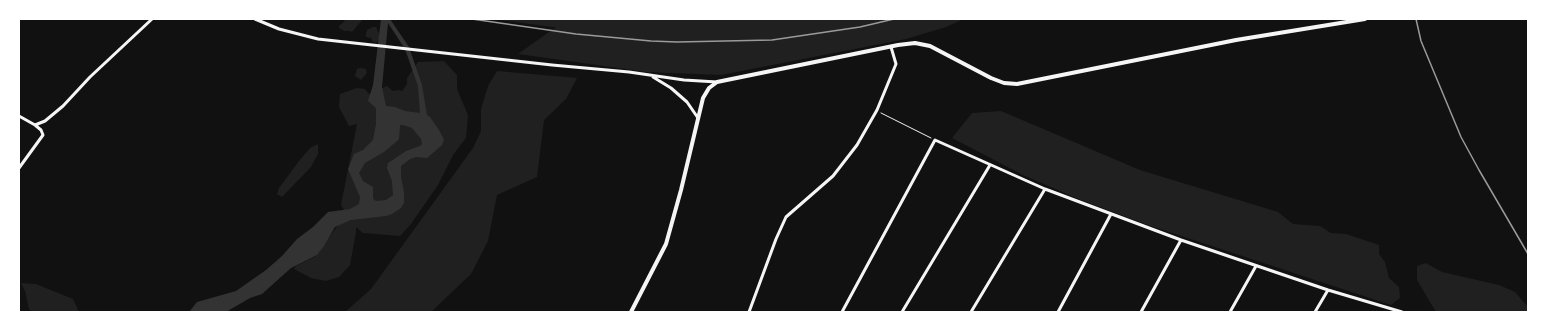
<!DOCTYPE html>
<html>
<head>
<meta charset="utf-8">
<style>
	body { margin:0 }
	#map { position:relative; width:1547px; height:331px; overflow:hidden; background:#111; font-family:Arial,sans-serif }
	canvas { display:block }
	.frame { position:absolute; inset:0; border:20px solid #fff; pointer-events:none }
</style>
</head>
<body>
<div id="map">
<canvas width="1547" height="331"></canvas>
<div class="frame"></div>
</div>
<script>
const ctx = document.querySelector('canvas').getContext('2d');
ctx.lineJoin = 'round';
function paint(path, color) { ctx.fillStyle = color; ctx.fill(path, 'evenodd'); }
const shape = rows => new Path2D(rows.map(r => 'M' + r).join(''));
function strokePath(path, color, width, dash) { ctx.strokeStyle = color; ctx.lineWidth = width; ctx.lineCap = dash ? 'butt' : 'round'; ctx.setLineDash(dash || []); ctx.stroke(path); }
paint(shape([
	[343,19,363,19,352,32,350,31,344,31,339,28,339,26,345,21],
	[493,19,964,19,946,27,906,39,721,75,647,72,518,54,556,27,552,27],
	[373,27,376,27,380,36,380,40,376,43,372,41,371,38,366,37,366,34,367,30],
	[444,61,457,75,457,89,468,115,466,138,453,155,438,185,411,224,400,236,363,233,356,227,356,232,350,265,339,277,326,281,311,278,294,269,296,266,316,256,338,225,348,221,351,221,341,205,357,124,349,126,339,107,340,94,357,88,365,89,369,94,387,86,393,91,398,90,402,91,407,84,407,78,418,62],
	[360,68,366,69,367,73,361,80,355,76,357,69],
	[497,71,577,78,566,99,544,120,537,177,497,195,488,241,471,274,431,312,345,312,371,289,473,148,481,131,481,109,488,86],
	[1001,111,1140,170,1278,212,1293,224,1320,226,1331,233,1346,234,1379,245,1379,254,1385,262,1389,278,1399,287,1400,298,1391,305,1148,225,1081,200,1023,175,952,138,972,113],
	[318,144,318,154,311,167,282,197,277,194,279,188,299,161,310,148],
	[1426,263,1442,272,1499,285,1515,292,1528,307,1528,312,1436,312,1417,280,1417,266],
	[21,283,36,284,73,299,79,312,32,312,29,309,25,291]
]), '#202020');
paint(shape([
	[381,19,390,19,409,47,422,85,427,115,430,117,439,130,444,140,442,145,427,158,416,157,410,159,401,166,401,177,404,192,404,203,401,208,392,214,386,216,351,220,335,227,324,246,317,255,291,268,262,294,250,298,226,312,189,312,197,302,236,291,266,270,282,256,297,239,313,227,328,212,350,209,359,204,360,197,348,169,354,154,363,150,373,140,376,124,376,108,368,101,373,85],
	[388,23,405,49,418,86,420,113,405,111,395,107,386,106,382,87],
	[400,125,403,125,412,128,421,139,422,144,420,146,406,151,388,163,387,168,392,181,393,195,386,200,377,201,374,200,373,198,373,187,363,181,359,173,365,163,384,152,397,141,399,139]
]), '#333');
strokePath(shape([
	[881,113,931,138]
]), '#f5f5f5', 1);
strokePath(shape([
	[255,19,279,29,318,39,552,65,629,72,684,80,717,82],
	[653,77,671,88,687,102,698,118],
	[19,116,35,125,45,121,63,106,90,77,152,19],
	[19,168,43,135,41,130,35,125],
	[749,312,776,239,786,217,833,176,857,145,877,110,896,64,891,47],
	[842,312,935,140,1045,189,1181,240,1328,290,1402,312],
	[902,312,990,165],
	[971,312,1045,189],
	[1058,312,1111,214],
	[1141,312,1181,240],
	[1230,312,1256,266],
	[1315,312,1328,290]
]), '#f5f5f5', 3);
strokePath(shape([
	[631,312,666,244,681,190,703,98,709,88,717,82,898,45,915,43,930,46,991,78,1004,83,1017,84,1236,40,1365,19]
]), '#f5f5f5', 4);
strokePath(shape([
	[472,19,576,34,651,41,677,42,772,40,860,27,894,19],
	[1416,19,1421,41,1461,137,1479,170,1528,254]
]), '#9a9a9a', 1.5);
</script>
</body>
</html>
